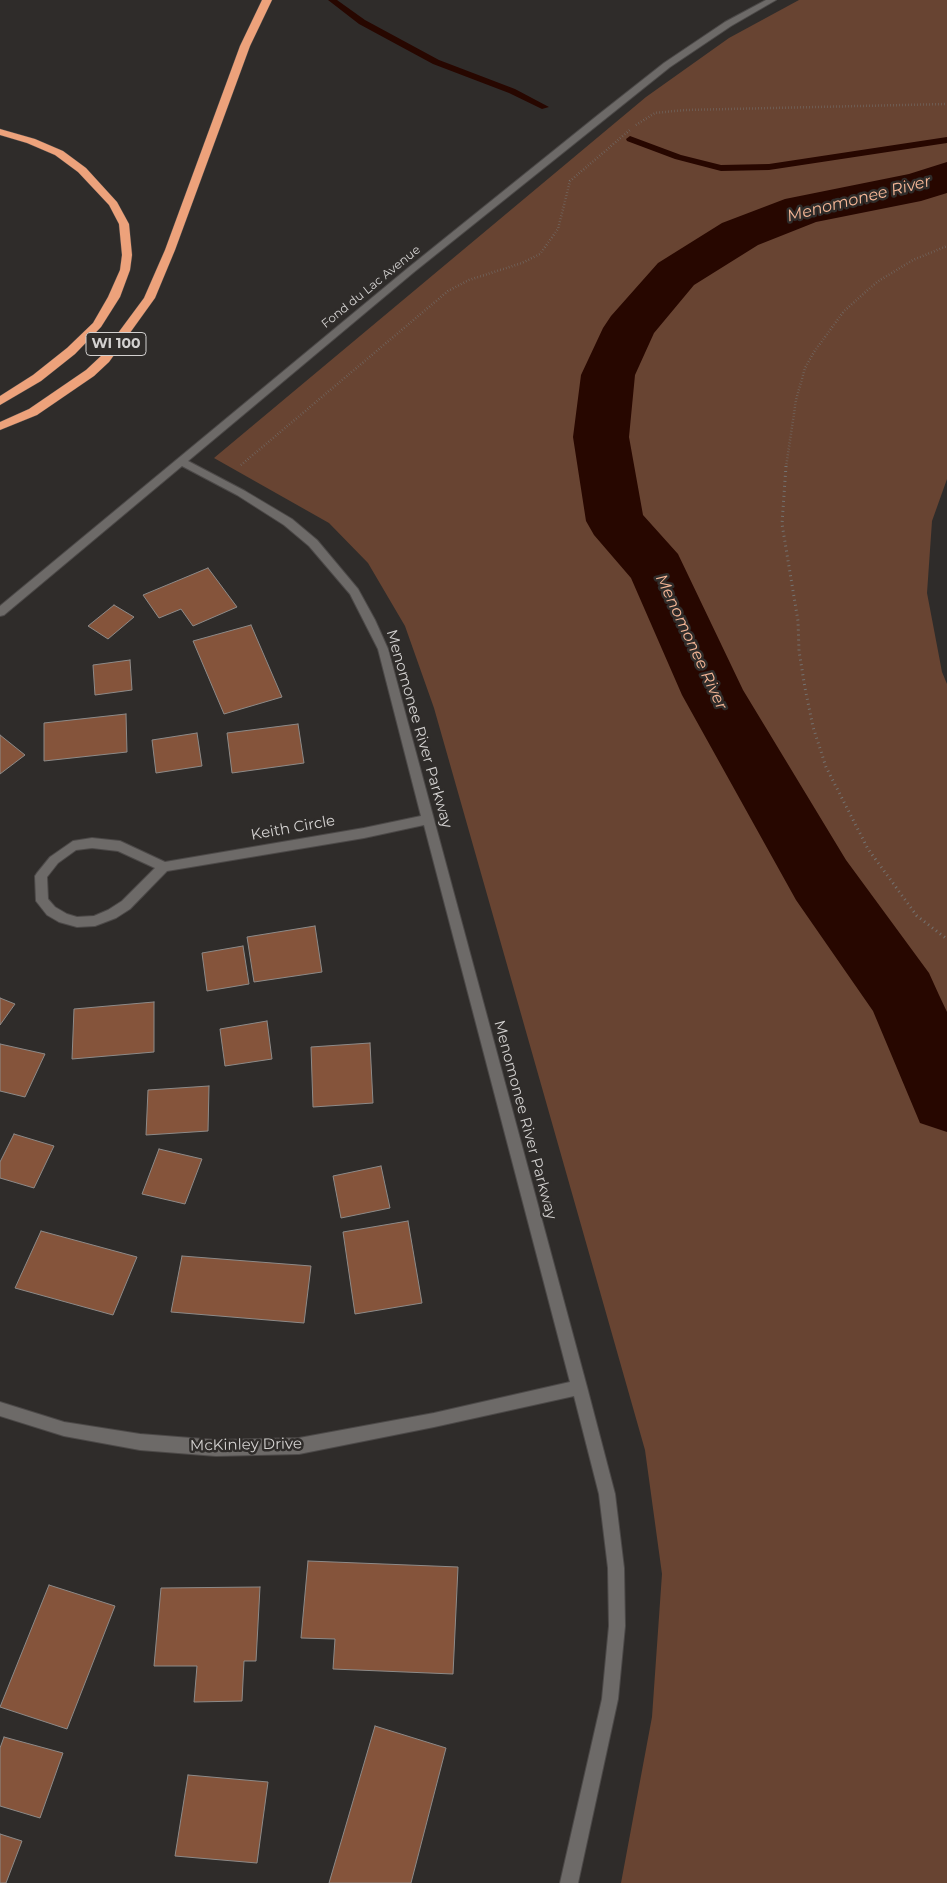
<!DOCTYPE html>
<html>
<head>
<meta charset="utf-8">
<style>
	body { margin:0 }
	canvas { display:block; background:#2f2c2a }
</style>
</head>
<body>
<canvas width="947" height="1883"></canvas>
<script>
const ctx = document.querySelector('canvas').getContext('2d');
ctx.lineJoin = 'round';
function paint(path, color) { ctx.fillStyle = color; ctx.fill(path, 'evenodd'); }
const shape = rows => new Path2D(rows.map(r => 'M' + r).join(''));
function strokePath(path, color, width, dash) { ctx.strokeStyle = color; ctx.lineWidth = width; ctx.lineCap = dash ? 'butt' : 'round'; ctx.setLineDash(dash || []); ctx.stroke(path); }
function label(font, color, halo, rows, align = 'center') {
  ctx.font = font + ' Montserrat,sans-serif'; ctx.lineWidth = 5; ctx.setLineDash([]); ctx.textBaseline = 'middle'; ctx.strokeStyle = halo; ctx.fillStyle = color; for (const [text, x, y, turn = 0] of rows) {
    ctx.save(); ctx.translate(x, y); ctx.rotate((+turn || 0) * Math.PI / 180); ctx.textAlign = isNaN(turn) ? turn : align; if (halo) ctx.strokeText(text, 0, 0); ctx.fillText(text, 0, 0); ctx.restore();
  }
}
paint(shape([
	[799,0,947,0,947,479,932,521,927,593,942,672,947,684,947,1883,621,1883,652,1717,662,1574,645,1450,434,708,405,626,368,563,329,523,214,458,646,97,729,38]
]), '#684432');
paint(shape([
	[328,0,337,0,365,20,439,60,515,89,549,107,542,109,509,93,433,64,359,24,328,0],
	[630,136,681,155,721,165,769,164,947,137,947,143,769,170,721,171,675,159,627,141,626,139,630,136]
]), '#270700');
paint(shape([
	[947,162,947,193,921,201,816,222,758,245,694,285,654,333,635,375,629,437,643,515,678,554,743,690,846,860,929,973,939,995,947,1012,947,1132,920,1123,873,1011,796,900,682,695,631,578,594,535,586,521,573,437,581,375,603,328,611,316,658,263,722,223,785,199,909,174,947,162]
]), '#270700');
const building = shape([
	[208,568,237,607,193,626,181,609,159,618,143,595,208,568],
	[114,605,134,617,108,639,88,626,114,605],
	[251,625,282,697,224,714,193,641,251,625],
	[130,660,132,690,95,695,93,665,130,660],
	[126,714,127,752,44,761,44,723,126,714],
	[298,724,304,763,232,773,227,733,298,724],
	[197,733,202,766,156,773,152,740,197,733],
	[0,735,25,755,0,774,0,735],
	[315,926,322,972,254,982,247,937,315,926],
	[243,946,249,984,207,991,202,953,243,946],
	[0,998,15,1004,0,1025,0,998],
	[154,1002,154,1052,72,1059,74,1009,154,1002],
	[267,1021,272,1059,225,1066,220,1029,267,1021],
	[370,1043,373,1103,313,1107,311,1047,370,1043],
	[0,1044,45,1054,25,1097,0,1091,0,1044],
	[209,1086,208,1131,146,1135,148,1090,209,1086],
	[14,1134,54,1146,34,1188,0,1178,0,1162,14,1134],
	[159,1149,202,1159,185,1204,142,1194,159,1149],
	[381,1166,390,1208,341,1218,333,1176,381,1166],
	[408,1221,422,1303,355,1314,343,1232,408,1221],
	[41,1231,137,1257,113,1315,15,1288,41,1231],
	[182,1256,311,1266,304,1323,171,1312,182,1256],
	[308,1561,458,1567,453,1674,333,1669,335,1639,301,1638,308,1561],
	[49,1585,115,1606,67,1729,0,1707,49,1585],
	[260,1587,256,1661,244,1661,242,1701,194,1702,197,1666,154,1666,161,1588,260,1587],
	[375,1726,446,1748,411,1883,329,1883,375,1726],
	[4,1737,63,1753,40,1818,0,1806,0,1748,4,1737],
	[188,1775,268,1782,257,1863,175,1856,188,1775],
	[0,1834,22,1841,6,1883,0,1883,0,1834]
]);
paint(building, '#85543b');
strokePath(building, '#8d8a88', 1);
const minor = shape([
	[766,0,776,0,731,26,670,67,414,272,188,461,245,491,292,519,317,540,358,589,375,620,388,649,587,1387,615,1494,624,1568,625,1626,618,1699,578,1883,560,1883,602,1699,609,1626,608,1568,599,1494,574,1396,434,1427,299,1454,216,1456,140,1450,64,1436,0,1416,0,1402,64,1422,140,1434,216,1440,299,1438,434,1413,570,1382,424,825,364,838,167,871,130,909,116,918,95,926,77,927,59,922,47,915,36,901,35,876,37,873,50,857,73,841,92,838,120,841,165,862,364,828,421,816,378,649,350,594,309,546,284,525,237,495,182,466,4,615,0,616,0,606,408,268,598,115,664,63,725,22,766,0],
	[92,848,118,851,155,868,122,901,108,910,94,916,77,917,67,914,55,907,48,899,47,877,58,863,76,850,92,848]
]);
const highway = shape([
	[262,0,272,0,250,46,175,250,155,298,109,362,94,376,37,415,0,430,0,422,29,409,86,370,101,356,144,298,165,250,240,46,262,0],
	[0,129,35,139,63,151,86,168,117,202,129,224,132,255,130,270,120,297,101,327,75,354,41,381,0,405,0,396,33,375,67,348,93,323,108,297,120,270,122,255,119,224,109,205,78,172,55,155,27,143,0,135,0,129]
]);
strokePath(minor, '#4c4948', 2);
strokePath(highway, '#4c4948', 1);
strokePath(shape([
	[636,125,655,113,685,110,947,104],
	[241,465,448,291,469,280,522,263,540,254,558,229,570,181,631,129],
	[786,467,796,400,805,368,814,352,844,311,877,282,913,260,947,246]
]), '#747270', 2.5, [0.5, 2.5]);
strokePath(shape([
	[786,466,782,524,798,621,799,651,805,688,813,727,826,767,868,849,917,916,947,939]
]), '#747270', 3, [1, 4]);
paint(minor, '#6d6a68');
paint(highway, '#eda27b');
label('12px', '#d3d1d0', '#2f2c2a', [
	["Fond du Lac Avenue",371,287,-39]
]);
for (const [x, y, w] of [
	[116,344,60]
]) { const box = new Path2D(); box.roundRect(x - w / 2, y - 11.5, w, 23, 4); ctx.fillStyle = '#2f2c2a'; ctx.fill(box); strokePath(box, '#d3d1d0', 1); }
label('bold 14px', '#d3d1d0', null, [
	["WI 100",116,344]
]);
label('15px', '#d3d1d0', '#2f2c2a', [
	["Menomonee River Parkway",419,729,74],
	["Keith Circle",293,828,-10],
	["Menomonee River Parkway",525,1120,75],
	["McKinley Drive",246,1445,-1]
]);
label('italic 16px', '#f6b797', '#2f2c2a', [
	["Menomonee River",859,199,-14],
	["Menomonee River",691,642,65]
]);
</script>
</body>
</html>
